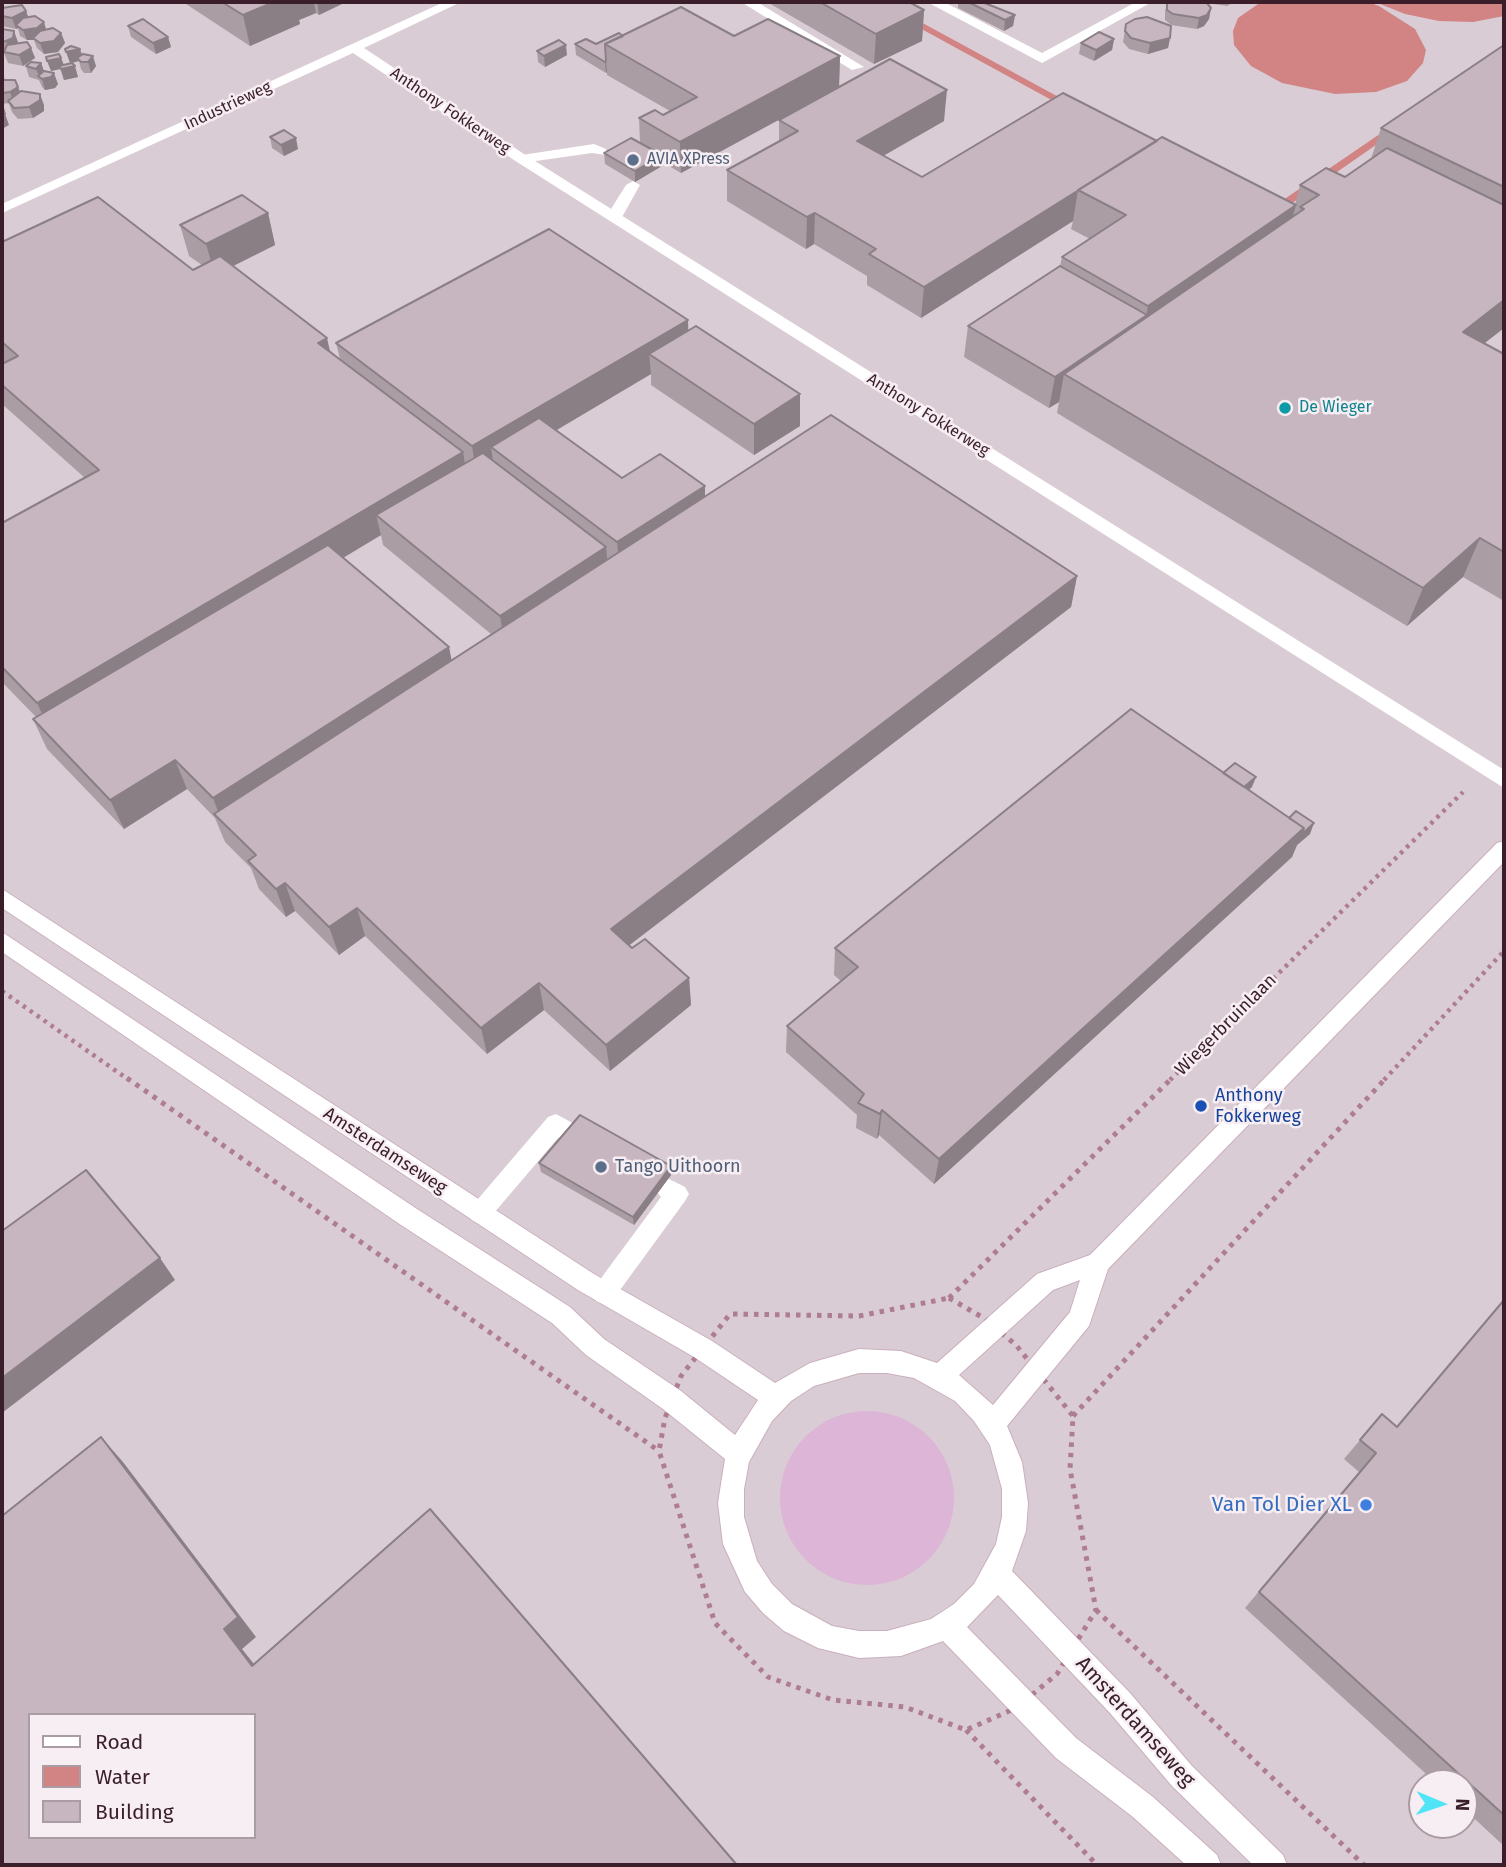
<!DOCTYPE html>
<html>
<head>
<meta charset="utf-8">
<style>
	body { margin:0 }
	#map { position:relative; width:1506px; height:1867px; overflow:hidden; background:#eadde5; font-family:"Fira Sans",sans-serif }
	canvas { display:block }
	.frame { position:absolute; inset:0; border:4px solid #3a1f2a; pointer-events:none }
	.legend { position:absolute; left:28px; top:1713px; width:228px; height:126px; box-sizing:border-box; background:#f7eef3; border:2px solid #ab9ba3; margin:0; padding:9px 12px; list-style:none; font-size:21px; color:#3a1f2a }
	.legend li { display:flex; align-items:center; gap:14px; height:35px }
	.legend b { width:35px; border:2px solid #ab9ba3 }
	.north { position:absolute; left:1408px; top:1769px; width:70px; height:70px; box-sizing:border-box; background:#f7eef3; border:2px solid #ab9ba3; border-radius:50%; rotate:92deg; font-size:19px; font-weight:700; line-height:28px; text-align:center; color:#3a1f2a }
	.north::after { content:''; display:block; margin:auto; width:24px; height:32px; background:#50e4f6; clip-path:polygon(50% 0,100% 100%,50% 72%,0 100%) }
</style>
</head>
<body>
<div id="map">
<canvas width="1506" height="1867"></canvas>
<div class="frame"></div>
<ul class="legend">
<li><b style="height:9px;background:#fff"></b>Road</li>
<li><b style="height:19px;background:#d18483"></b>Water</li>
<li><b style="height:19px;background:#c7b6bf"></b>Building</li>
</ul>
<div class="north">N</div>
</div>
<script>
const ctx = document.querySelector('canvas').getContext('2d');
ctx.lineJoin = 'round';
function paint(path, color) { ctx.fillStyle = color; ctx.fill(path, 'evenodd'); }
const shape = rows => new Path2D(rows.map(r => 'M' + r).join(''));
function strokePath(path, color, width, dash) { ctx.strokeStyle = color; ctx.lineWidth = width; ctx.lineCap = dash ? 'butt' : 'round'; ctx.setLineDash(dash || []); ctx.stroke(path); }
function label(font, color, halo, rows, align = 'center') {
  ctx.font = font + ' "Fira Sans",sans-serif'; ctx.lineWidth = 5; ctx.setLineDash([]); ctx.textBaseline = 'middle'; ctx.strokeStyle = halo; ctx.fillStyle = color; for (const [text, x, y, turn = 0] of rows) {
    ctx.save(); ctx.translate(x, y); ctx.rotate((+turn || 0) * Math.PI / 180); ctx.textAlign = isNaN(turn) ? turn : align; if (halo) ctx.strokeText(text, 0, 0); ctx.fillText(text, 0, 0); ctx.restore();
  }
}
paint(shape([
	[2,2,1504,2,1504,1865,2,1865],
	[30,1715,254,1715,254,1837,30,1837],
	[1422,1783,1464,1783,1464,1825,1422,1825]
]), '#daccd4');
paint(shape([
	'780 1498a87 87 0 1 1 174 0a87 87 0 1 1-174 0Z'
]), '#dcb5d7');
paint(shape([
	[1261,2,1368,2,1379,6,1415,29,1426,50,1423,63,1407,81,1376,92,1335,94,1282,83,1251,66,1234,45,1233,31,1238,18],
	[1375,2,1504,2,1504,16,1473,22,1439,21,1405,14]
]), '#d18483');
paint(shape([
	[872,2,884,2,1077,107,1068,109,872,2],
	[1390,127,1399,129,1275,215,1267,215,1267,211,1390,127]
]), '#d18483');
const secondary = shape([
	[1504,841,1504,862,1108,1269,1089,1326,1007,1426,1022,1462,1028,1503,1026,1531,1012,1571,1130,1693,1192,1766,1283,1855,1287,1865,1253,1865,1172,1786,1110,1713,998,1595,967,1627,1076,1738,1153,1797,1217,1855,1221,1865,1186,1865,1133,1817,1056,1758,943,1641,901,1656,859,1658,818,1648,784,1631,763,1613,745,1592,723,1544,718,1503,725,1459,663,1409,586,1355,552,1323,401,1225,2,952,2,932,417,1209,570,1307,604,1339,681,1391,735,1435,758,1400,694,1357,578,1290,2,908,2,889,594,1274,712,1341,775,1383,810,1363,859,1349,901,1351,937,1363,1037,1274,1090,1255,1497,843,1504,841],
	[1080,1280,1070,1312,993,1405,959,1375,1053,1290,1080,1280],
	[859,1373,887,1373,914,1378,955,1401,974,1421,990,1445,1002,1489,1002,1517,996,1544,974,1584,954,1604,931,1619,887,1631,859,1631,832,1626,792,1604,772,1584,757,1561,744,1517,744,1489,749,1462,772,1421,791,1401,814,1386,859,1373]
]);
strokePath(secondary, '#cab0bd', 2);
strokePath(shape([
	[2,991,129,1080],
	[1170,1080,1463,792],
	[1384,1080,1504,951]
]), '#ae7d93', 4.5, [3.5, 5]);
strokePath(shape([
	[127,1078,659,1451],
	[949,1298,982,1317,1016,1345,1073,1416,1070,1469,1096,1610,1057,1674,1016,1708,966,1730,905,1707,833,1700,768,1677,715,1623,659,1451,665,1418,681,1376,730,1314,859,1316,949,1298],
	[949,1298,1172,1078],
	[1073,1416,1386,1078],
	[1096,1610,1364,1865],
	[966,1730,1097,1865]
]), '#ae7d93', 5, [4.5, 6]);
paint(shape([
	[741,2,757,2,864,67,852,70,741,2],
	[927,2,944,2,1042,53,1136,2,1152,2,1042,63,927,2],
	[594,144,606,149,606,155,592,153,522,163,515,159,522,155,594,144],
	[633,181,640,185,622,217,619,220,609,220,606,217,626,185,633,181],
	[556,1114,578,1126,581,1133,578,1140,570,1143,558,1138,488,1220,480,1224,472,1220,468,1213,472,1206,548,1117,556,1114],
	[665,1177,685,1187,689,1194,685,1201,612,1301,604,1304,596,1301,592,1293,596,1285,661,1197,653,1187,657,1180,665,1177]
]), '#fff');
paint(shape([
	[444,2,461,2,364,48,527,156,1504,770,1504,788,517,162,353,53,2,213,2,204,444,2]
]), '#fff');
paint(secondary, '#fff');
paint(shape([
	[183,2,346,2,319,15,316,13,299,20,300,24,250,46],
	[767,2,909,2,924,10,922,41,874,64],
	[958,2,982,2,1015,15,1013,26,1004,31,958,8],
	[1167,2,1234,2,1227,6,1207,3,1211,8,1209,19,1204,26,1197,29,1171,25,1165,20,1165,12],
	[2,8,26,11,28,17,44,22,46,30,61,33,65,43,58,52,44,54,37,48,34,40,27,40,20,36,18,28,16,29,2,26],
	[1126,24,1170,38,1168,48,1148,54,1129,49,1123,42],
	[128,26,168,37,171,47,156,54,131,37],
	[2,29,18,42,18,43,31,48,35,58,23,66,8,63,4,53,2,53],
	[623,36,734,36,840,56,839,87,681,173,662,162,662,166,635,182,605,164,604,153,640,143,639,118,663,115,670,111,607,75,607,72,606,73,576,55,575,44,596,44],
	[1114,39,1112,50,1094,61,1079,54,1081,43],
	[1504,45,1504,328,1484,343,1504,354,1504,601,1463,577,1407,626,1057,413,1059,402,1049,408,964,357,968,326,1060,266,1062,257,1090,239,1071,229,1073,221,921,318,867,285,867,276,814,244,806,249,727,201,727,170,779,141,779,120,944,121,883,156,922,177,1157,141,1295,205,1300,185,1345,177,1371,159,1381,128],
	[537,51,567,55,545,67,538,62],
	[82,55,96,66,91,73,84,73,81,69,79,61,73,63,78,77,64,80,60,69,51,71,61,58,64,65,70,63],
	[41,63,44,71,58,84,55,88,45,90,42,87,39,80,29,77,26,66],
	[2,69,5,80,18,87,20,92,44,105,44,111,33,118,18,119,12,112,9,103,2,104],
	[270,137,298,149,284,156,272,148],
	[268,213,275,245,233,266,340,359,336,343,688,320,688,331,800,426,754,455,651,385,651,374,556,430,622,478,705,486,705,496,1077,576,1071,607,629,945,632,948,689,978,691,1005,610,1071,544,1010,487,1054,365,936,339,955,295,911,286,917,259,889,251,868,225,842,215,818,187,789,124,829,47,749,33,719,36,717,2,682,2,523,85,478,2,404,2,364,3,363,2,362,2,242,193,270,202,265,189,256,180,225],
	[381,535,383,545,491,634,451,660,449,647,343,558],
	[1223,773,1252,787,1249,790,1310,834,1297,845,1292,857,934,1184,879,1135,877,1139,856,1128,857,1115,786,1052,787,1026,841,981,834,975,835,948],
	[539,1163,671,1166,671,1175,634,1225,541,1172],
	[1504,1299,1504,1846,1464,1809,1464,1783,1436,1783,1245,1608,1359,1472,1344,1459,1360,1440,1397,1427]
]), '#ab9da4');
paint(shape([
	[274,2,314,2,316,13,299,20,300,24,250,46,243,15],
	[317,2,346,2,319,15],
	[1211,8,1209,19,1204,26,1197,29,1199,18],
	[924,10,922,41,874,64,876,34],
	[26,11,30,22,16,25,18,28,16,29,12,18],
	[1015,15,1013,26,1004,31,1005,20],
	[44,22,47,33,33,38,34,40,27,40,23,30],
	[14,31,18,42,17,49,10,52,6,41],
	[61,33,65,43,58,52,44,54,40,43],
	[168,37,171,47,156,54,153,43],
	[1170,38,1168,48,1148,54,1150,43],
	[1114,39,1112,50,1094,61,1096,50],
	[566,45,567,55,545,67,544,56],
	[31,48,35,58,23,66,19,55],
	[80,49,84,60,77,58,79,61,70,63,66,52],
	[93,56,96,66,91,73,88,62],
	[840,56,839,87,681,173,680,142],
	[61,58,65,68,51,71,47,61],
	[606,61,607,72,606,73,605,62],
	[41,63,45,74,39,76,36,69],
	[75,66,78,77,64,80,61,69],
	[54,73,58,84,55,88,45,90,42,79],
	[18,87,22,97,14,103,10,92],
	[947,90,944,121,855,172,857,141],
	[40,94,44,105,44,111,33,118,29,107],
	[3,108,9,125,2,129,2,116],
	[296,138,298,149,284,156,281,145],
	[662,155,662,166,635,182,635,171],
	[1078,190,1073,221,921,318,924,287],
	[1296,205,1285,245,1140,346,1148,306],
	[268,213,275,245,215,275,206,244],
	[815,213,814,244,806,249,807,217],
	[1504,300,1504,328,1448,372,1463,332],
	[1147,315,1140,346,1064,374,1059,402,1049,408,1055,377],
	[688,320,689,351,649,354,651,374,508,459,491,447,494,467,477,477,472,446],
	[327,338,334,369,318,343],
	[800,394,800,426,754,455,754,424],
	[463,452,468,483,376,515,381,535,51,733,37,703],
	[705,486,705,517,620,572,617,542],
	[1480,538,1463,577,1407,626,1423,588],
	[606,547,609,577,505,646,500,616],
	[1077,576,1071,607,614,957,611,929],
	[449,647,455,677,222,822,213,798],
	[175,760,187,789,124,829,110,800],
	[1256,777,1252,787,1227,809,1231,799],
	[1314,823,1310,834,1297,845,1292,857,934,1184,939,1159,1304,828],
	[285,883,295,911,286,917,276,889],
	[357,908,365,936,339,955,329,927],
	[689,978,691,1005,610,1071,606,1045],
	[539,983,544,1010,487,1054,481,1028],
	[882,1110,879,1135,877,1139,880,1114],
	[671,1166,671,1175,634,1225,633,1217],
	[160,1258,175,1280,2,1413,2,1378],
	[101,1437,123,1462,256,1637,242,1649,270,1684,252,1666,224,1629]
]), '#8b7f86');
const building = shape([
	[222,2,274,2,243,15,222,2],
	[820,2,909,2,924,10,876,34,820,2],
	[968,2,982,2,1015,15,1005,20,968,2],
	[1167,2,1206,2,1211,8,1207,15,1199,18,1173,14,1167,10,1167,2],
	[22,5,26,11,12,18,2,16,2,8,22,5],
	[681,7,734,36,768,19,840,56,680,142,639,118,655,110,663,115,697,97,605,44,681,7],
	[35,16,44,22,37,28,23,30,16,25,23,18,35,16],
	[1147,17,1171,26,1170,38,1150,43,1131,38,1125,31,1126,24,1135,19,1147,17],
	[143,19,168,37,153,43,128,26,143,19],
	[53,28,61,33,54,41,40,43,33,38,40,31,53,28],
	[2,29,14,31,13,38,6,41,2,42,2,29],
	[1099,32,1114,39,1096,50,1081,43,1099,32],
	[619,33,623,36,605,44,606,61,605,62,575,44,586,39,596,44,619,33],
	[559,40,566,45,544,56,537,51,559,40],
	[27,42,31,48,19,55,4,52,7,45,27,42],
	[1504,45,1504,187,1381,128,1504,45],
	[71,46,80,49,66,52,65,49,71,46],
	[59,54,61,58,47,61,46,57,59,54],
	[83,54,93,56,88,62,81,62,77,58,83,54],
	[890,59,947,90,857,141,922,177,1063,93,1157,141,924,287,869,254,876,249,815,213,807,217,727,170,798,131,779,120,890,59],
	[31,62,41,63,36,69,26,66,31,62],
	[72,63,75,66,61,69,59,66,72,63],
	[44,71,54,73,51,77,42,79,38,76,44,71],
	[3,80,15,80,18,87,10,92,2,93,2,81,3,80],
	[21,91,40,94,40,100,29,107,14,108,8,101,21,91],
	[2,108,3,108,5,114,2,116,2,108],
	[284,130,296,138,281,145,270,137,284,130],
	[1162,137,1296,205,1148,306,1062,257,1126,215,1078,190,1162,137],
	[631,138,662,155,635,171,604,153,631,138],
	[1387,148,1504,205,1504,300,1463,332,1504,354,1504,552,1480,538,1423,588,1064,374,1304,209,1300,207,1319,195,1300,185,1326,168,1345,177,1387,148],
	[242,195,268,213,206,244,180,225,242,195],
	[98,197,193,270,220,256,327,338,318,343,463,452,37,703,2,667,2,523,99,470,2,385,2,364,18,356,2,342,2,242,98,197],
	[549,229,688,320,472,446,336,343,549,229],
	[1060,266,1147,315,1055,377,968,326,1060,266],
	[696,326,800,394,754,424,649,354,696,326],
	[831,415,1077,576,611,929,632,948,645,939,689,978,606,1045,539,983,481,1028,357,908,329,927,285,883,276,889,248,861,256,855,214,814,831,415],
	[539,418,622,478,660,454,705,486,617,542,491,447,539,418],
	[483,453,606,547,500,616,376,515,483,453],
	[328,545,449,647,213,798,175,760,110,800,33,719,328,545],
	[1131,709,1304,828,939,1159,882,1110,880,1114,858,1103,864,1094,787,1026,858,967,835,948,1131,709],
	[1235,763,1256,777,1244,787,1223,773,1235,763],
	[1296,811,1314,823,1301,835,1304,828,1289,818,1296,811],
	[580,1115,671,1166,633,1217,539,1163,580,1115],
	[86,1170,160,1258,2,1378,2,1231,86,1170],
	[1504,1300,1504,1815,1259,1592,1376,1453,1360,1440,1382,1414,1397,1427,1504,1300],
	[101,1437,238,1617,224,1629,252,1666,430,1509,737,1865,2,1865,2,1516,101,1437],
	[30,1715,254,1715,254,1837,30,1837,30,1715]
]);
paint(building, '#c7b6bf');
strokePath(building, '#8b7f86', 2);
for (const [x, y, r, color] of [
	[633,160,7,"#5c6f8a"],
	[1285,408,7,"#0f9aa8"],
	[1201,1106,7,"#1a4fb4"],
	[601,1167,7,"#5c6f8a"],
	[1366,1505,7,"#3f7fe0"]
]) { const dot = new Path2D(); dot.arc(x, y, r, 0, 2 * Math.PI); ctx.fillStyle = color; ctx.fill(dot); strokePath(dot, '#f7eef3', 2.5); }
label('16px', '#3a1f2a', '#f7eef3', [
	["Industrieweg",228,106,-25],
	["Anthony Fokkerweg",450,111,34],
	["Anthony Fokkerweg",928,415,32]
]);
label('16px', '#4e5e75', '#f7eef3', [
	["AVIA XPress",647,160]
], 'left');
label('16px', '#0d838f', '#f7eef3', [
	["De Wieger",1299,408]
], 'left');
label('18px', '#3a1f2a', '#f7eef3', [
	["Wiegerbruinlaan",1226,1025,-45],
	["Amsterdamseweg",385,1151,33]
]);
label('18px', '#164399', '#f7eef3', [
	["Anthony",1215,1096],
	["Fokkerweg",1215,1117]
], 'left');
label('18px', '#4e5e75', '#f7eef3', [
	["Tango Uithoorn",615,1167]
], 'left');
label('21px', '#366cbe', '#f7eef3', [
	["Van Tol Dier XL",1352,1505]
], 'right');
label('21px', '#3a1f2a', '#f7eef3', [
	["Amsterdamseweg",1135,1722,48]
]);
</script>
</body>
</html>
